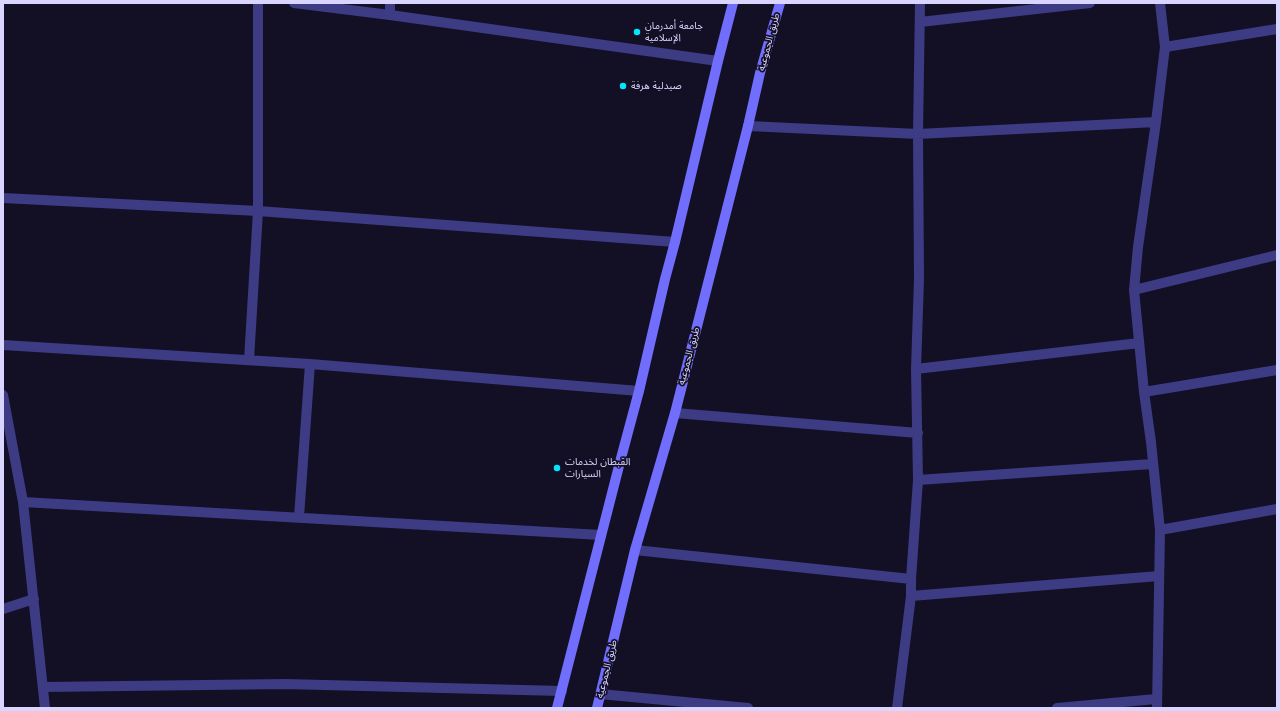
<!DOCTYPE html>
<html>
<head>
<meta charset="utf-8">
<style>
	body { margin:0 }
	#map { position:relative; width:1280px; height:711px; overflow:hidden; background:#131026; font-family:Helvetica,sans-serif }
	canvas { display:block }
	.frame { position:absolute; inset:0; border:4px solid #dad5ff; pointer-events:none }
</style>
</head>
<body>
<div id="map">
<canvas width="1280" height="711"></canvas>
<div class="frame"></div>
</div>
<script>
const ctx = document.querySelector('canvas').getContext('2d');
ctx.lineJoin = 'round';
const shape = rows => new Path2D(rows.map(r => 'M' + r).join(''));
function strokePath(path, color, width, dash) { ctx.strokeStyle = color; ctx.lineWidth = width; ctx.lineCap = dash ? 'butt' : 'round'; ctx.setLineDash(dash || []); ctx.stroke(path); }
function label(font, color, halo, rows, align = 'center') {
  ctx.font = font + ' Helvetica,"Noto Sans Arabic",sans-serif'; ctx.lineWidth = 3.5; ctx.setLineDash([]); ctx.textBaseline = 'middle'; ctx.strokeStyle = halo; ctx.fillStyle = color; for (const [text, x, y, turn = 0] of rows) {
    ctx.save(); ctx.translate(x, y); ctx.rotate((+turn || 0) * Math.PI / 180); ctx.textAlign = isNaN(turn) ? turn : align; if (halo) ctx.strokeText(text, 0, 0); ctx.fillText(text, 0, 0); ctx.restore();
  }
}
strokePath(shape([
	[390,15,390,3]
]), '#3e3b85', 10);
strokePath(shape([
	[294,3,390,15,718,61],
	[920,22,1090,3],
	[1165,47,1277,29],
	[748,126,918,134,1156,122],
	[3,198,258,211,675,242],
	[1134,290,1277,255],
	[3,345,310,364,639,391],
	[249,360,258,211,258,3],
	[916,369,1139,343],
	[1144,392,1277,370],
	[3,395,23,502,45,708],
	[675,413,918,433],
	[918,480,1152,464],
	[23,502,601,535],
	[299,517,310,364],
	[1160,530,1277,509],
	[635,550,911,579],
	[911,596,1159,576],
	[3,609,34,599],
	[43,687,285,684,562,691],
	[600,694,748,708],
	[897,708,911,596,911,579,918,480,916,369,919,279,918,134,920,3],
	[1057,708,1156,699],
	[1157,708,1160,530,1151,442,1144,392,1134,290,1138,247,1156,122,1165,47,1160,3]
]), '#3e3b85', 10);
strokePath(shape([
	[557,708,620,462,639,391,665,279,675,242,718,61,733,3],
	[597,708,635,550,675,413,748,126,760,73,780,3]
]), '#716efd', 10);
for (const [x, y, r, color] of [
	[637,32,4,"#04e4fc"],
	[623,86,4,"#04e4fc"],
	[557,468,4,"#04e4fc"]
]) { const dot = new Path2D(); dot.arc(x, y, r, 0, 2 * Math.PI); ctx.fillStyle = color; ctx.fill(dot); strokePath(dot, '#131026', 1.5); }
label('10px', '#dad5ff', '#131026', [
	["جامعة أمدرمان",645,26],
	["الإسلامية",645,38],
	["صيدلية هرفة",631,86],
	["القبطان لخدمات",565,462],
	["السيارات",565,474]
], 'left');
label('10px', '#dad5ff', '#131026', [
	["طريق الجموعية",769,42,-75],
	["طريق الجموعية",689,356,-75],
	["طريق الجموعية",607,669,-76]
]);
</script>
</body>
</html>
